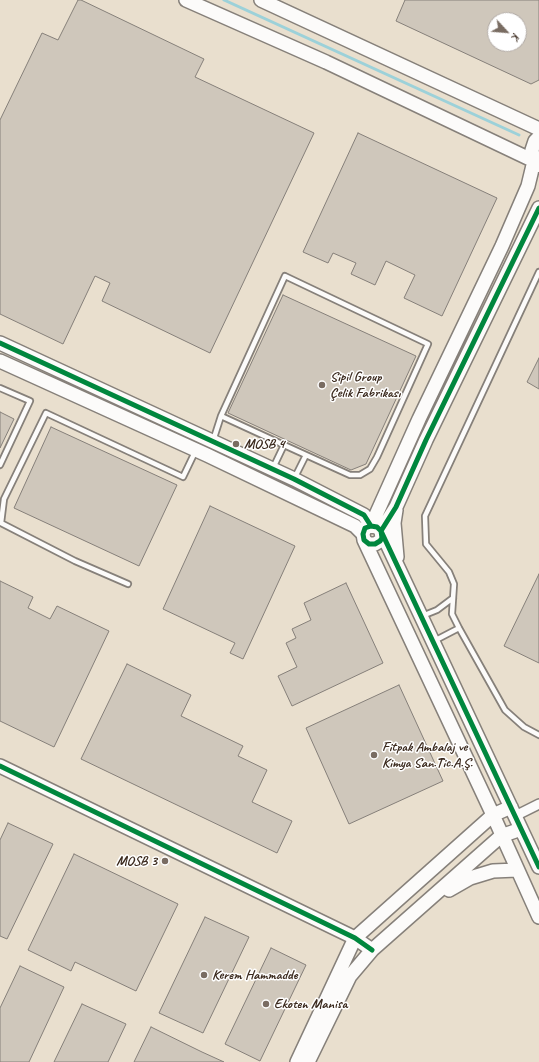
<!DOCTYPE html>
<html>
<head>
<meta charset="utf-8">
<style>
	body { margin:0 }
	#map { position:relative; width:539px; height:1062px; overflow:hidden; background:#ece7df; font-family:Caveat,sans-serif }
	canvas { display:block }
	.north { position:absolute; left:487px; top:12px; width:40px; height:40px; box-sizing:border-box; background:#fff; border:1px solid #b1aaa5; border-radius:50%; rotate:116deg; font-size:11px; font-weight:700; line-height:16px; text-align:center; color:#3b2a1e }
	.north::after { content:''; display:block; margin:auto; width:14px; height:18px; background:#796c62; clip-path:polygon(50% 0,100% 100%,50% 72%,0 100%) }
</style>
</head>
<body>
<div id="map">
<canvas width="539" height="1062"></canvas>
<div class="north">K</div>
</div>
<script>
const ctx = document.querySelector('canvas').getContext('2d');
ctx.lineJoin = 'round';
function paint(path, color) { ctx.fillStyle = color; ctx.fill(path, 'evenodd'); }
const shape = rows => new Path2D(rows.map(r => 'M' + r).join(''));
function strokePath(path, color, width, dash) { ctx.strokeStyle = color; ctx.lineWidth = width; ctx.lineCap = dash ? 'butt' : 'round'; ctx.setLineDash(dash || []); ctx.stroke(path); }
function label(font, color, halo, rows, align = 'center') {
  ctx.font = font + ' Caveat,sans-serif'; ctx.lineWidth = 3; ctx.setLineDash([]); ctx.textBaseline = 'middle'; ctx.strokeStyle = halo; ctx.fillStyle = color; for (const [text, x, y, turn = 0] of rows) {
    ctx.save(); ctx.translate(x, y); ctx.rotate((+turn || 0) * Math.PI / 180); ctx.textAlign = isNaN(turn) ? turn : align; if (halo) ctx.strokeText(text, 0, 0); ctx.fillText(text, 0, 0); ctx.restore();
  }
}
paint(shape([
	[0,0,539,0,539,1062,0,1062],
	[495,20,519,20,519,44,495,44]
]), '#e9dfce');
strokePath(shape([
	[224,0,519,135]
]), '#9cd1d9', 3);
const building = shape([
	[78,0,81,0,204,59,195,77,314,133,210,353,102,301,110,283,95,276,63,344,0,314,0,120,42,33,58,40,78,0],
	[405,0,539,0,539,80,531,84,396,21,405,0],
	[495,20,519,20,519,44,495,44,495,20],
	[358,133,497,198,442,316,404,298,415,275,386,261,375,285,351,274,356,263,333,253,328,263,303,252,358,133],
	[283,295,416,356,366,464,351,470,228,413,283,295],
	[539,358,539,389,527,382,539,358],
	[0,412,14,419,0,448,0,412],
	[51,427,177,485,139,566,14,508,51,427],
	[210,506,295,546,243,659,230,653,235,643,163,609,210,506],
	[539,574,539,663,504,646,539,574],
	[0,581,33,597,28,608,50,619,57,606,109,631,54,747,0,721,0,581],
	[346,583,383,663,292,706,278,676,297,667,286,643,296,638,292,629,311,620,304,603,346,583],
	[127,664,191,695,181,716,243,746,238,756,267,770,252,802,292,821,277,853,81,759,127,664],
	[399,685,443,781,349,824,306,728,399,685],
	[8,823,53,844,7,939,0,936,0,840,8,823],
	[74,854,178,904,136,991,75,962,71,971,28,950,74,854],
	[205,917,249,937,203,1033,159,1013,205,917],
	[271,948,306,965,260,1061,225,1044,271,948],
	[20,966,64,987,29,1062,0,1062,0,1008,20,966],
	[82,1004,126,1024,108,1062,54,1062,82,1004],
	[151,1027,202,1052,224,1062,134,1062,151,1027]
]);
paint(building, '#cfc7bb');
strokePath(building, '#86807a', 1);
const lane = shape([
	[539,272,425,516,426,544,449,572,454,584,452,614,459,628,505,710,524,727,539,735],
	[0,388,30,401,0,465],
	[213,441,221,416],
	[273,468,284,445,221,416,285,276,428,344,377,457,370,469,360,475,350,475,284,445],
	[294,479,306,455],
	[128,584,75,561,1,523,4,499,46,413,183,477,195,452],
	[422,616,437,610,453,598],
	[434,641,459,628]
]);
const street = shape([
	[515,816,539,804]
]);
const secondary = shape([
	[186,0,326,62,534,161],
	[261,0,539,129],
	[536,166,534,161,532,150,535,141,539,137],
	[539,208,426,440,396,507,381,531,382,538,380,541,375,544,369,544,364,540,363,534,365,528,371,526,377,527,381,531,539,867],
	[0,343,294,479,364,515,371,526],
	[0,361,207,455,355,526,363,534],
	[396,510,394,523,397,557],
	[371,526,419,419,502,246,528,186,534,161],
	[364,540,493,815,539,917],
	[0,766,355,938,372,950],
	[449,890,470,878,493,871,517,870],
	[297,1062,355,938,493,815,511,807],
	[308,1062,350,976,372,950,501,836,521,829]
]);
strokePath(lane, '#86807a', 8);
strokePath(street, '#86807a', 12);
strokePath(secondary, '#86807a', 16);
strokePath(lane, '#fcfbfa', 4.5);
strokePath(street, '#fcfbfa', 9);
strokePath(secondary, '#fcfbfa', 13);
strokePath(shape([
	[539,208,426,440,396,507,381,531,382,538,380,541,375,544,369,544,364,540,363,534,365,528,371,526,377,527,381,531,539,867],
	[0,343,294,479,364,515,371,526],
	[0,766,355,938,372,950]
]), '#00873e', 5);
for (const [x, y, r, color] of [
	[322,385,4,"#796c62"],
	[236,444,4,"#796c62"],
	[374,755,4,"#796c62"],
	[165,861,4,"#796c62"],
	[204,975,4,"#796c62"],
	[266,1004,4,"#796c62"]
]) { const dot = new Path2D(); dot.arc(x, y, r, 0, 2 * Math.PI); ctx.fillStyle = color; ctx.fill(dot); strokePath(dot, '#fff', 1.5); }
label('bold 14px', '#3b2a1e', '#fff', [
	["Sipil Group",330,377],
	["Çelik Fabrikası",330,393],
	["MOSB 4",244,444],
	["Fitpak Ambalaj ve",382,747],
	["Kimya San.Tic.A.Ş.",382,763],
	["MOSB 3",157,861,"right"],
	["Kerem Hammadde",212,975],
	["Ekoten Manisa",274,1004]
], 'left');
</script>
</body>
</html>
